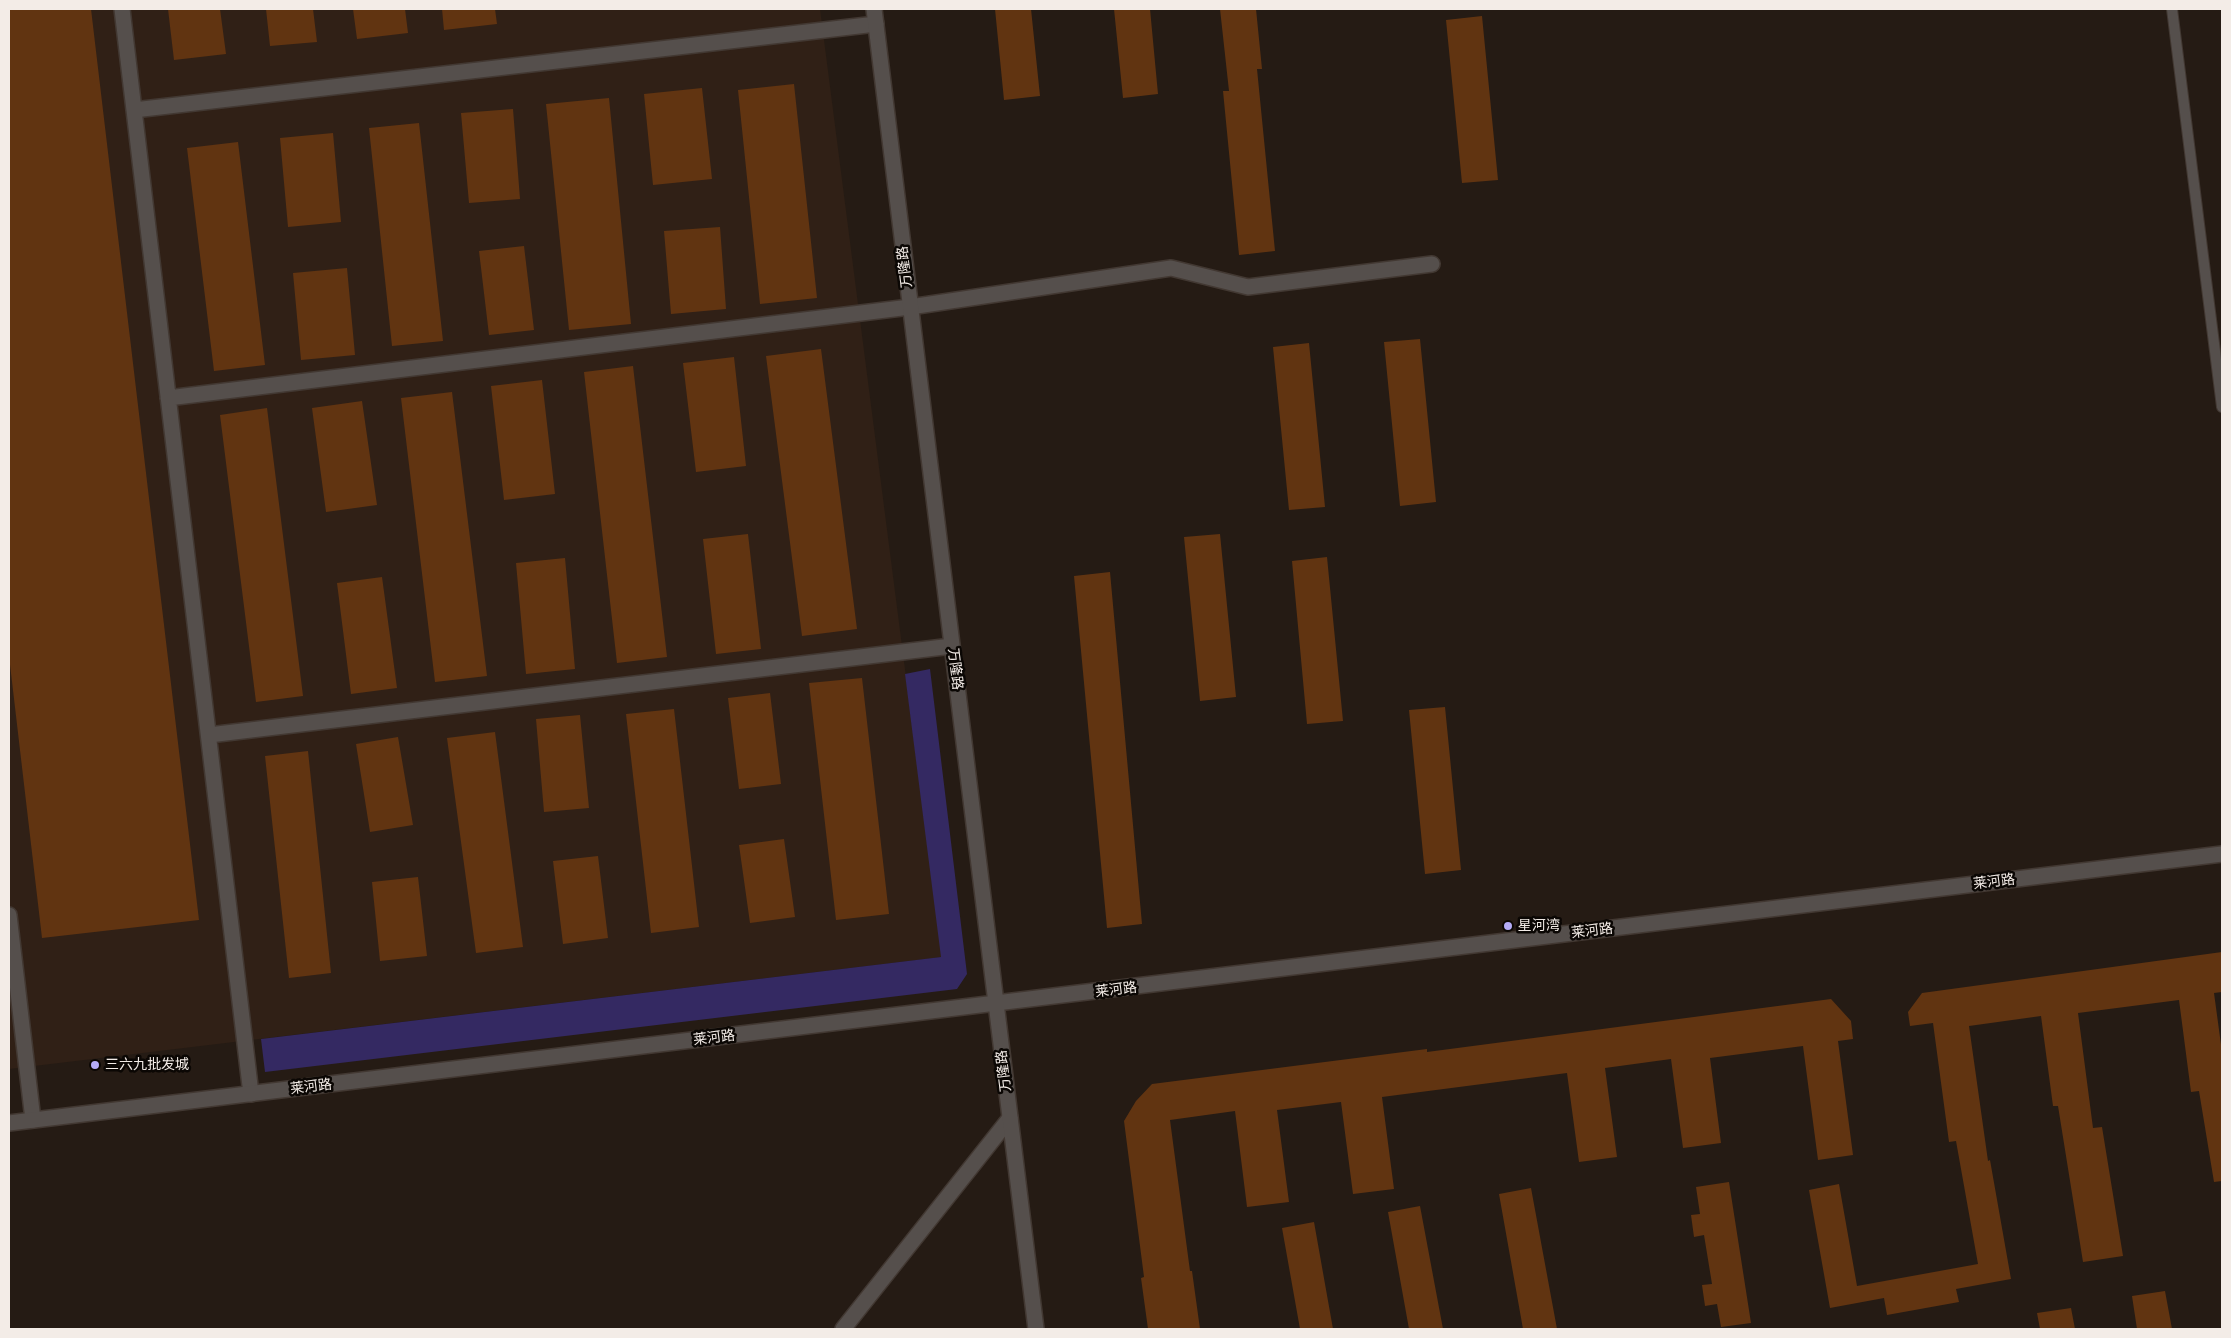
<!DOCTYPE html>
<html>
<head>
<meta charset="utf-8">
<style>
	body { margin:0 }
	#map { position:relative; width:2231px; height:1338px; overflow:hidden; background:#251b14; font-family:"PT Sans Narrow",sans-serif }
	canvas { display:block }
	.frame { position:absolute; inset:0; border:10px solid #f3ece7; pointer-events:none }
</style>
</head>
<body>
<div id="map">
<canvas width="2231" height="1338"></canvas>
<div class="frame"></div>
</div>
<script>
const ctx = document.querySelector('canvas').getContext('2d');
ctx.lineJoin = 'round';
function paint(path, color) { ctx.fillStyle = color; ctx.fill(path, 'evenodd'); }
const shape = rows => new Path2D(rows.map(r => 'M' + r).join(''));
function strokePath(path, color, width, dash) { ctx.strokeStyle = color; ctx.lineWidth = width; ctx.lineCap = dash ? 'butt' : 'round'; ctx.setLineDash(dash || []); ctx.stroke(path); }
function label(font, color, halo, rows, align = 'center') {
  ctx.font = font + ' "PT Sans Narrow","Noto Sans SC",sans-serif'; ctx.lineWidth = 5; ctx.setLineDash([]); ctx.textBaseline = 'middle'; ctx.strokeStyle = halo; ctx.fillStyle = color; for (const [text, x, y, turn = 0] of rows) {
    ctx.save(); ctx.translate(x, y); ctx.rotate((+turn || 0) * Math.PI / 180); ctx.textAlign = isNaN(turn) ? turn : align; if (halo) ctx.strokeText(text, 0, 0); ctx.fillText(text, 0, 0); ctx.restore();
  }
}
paint(shape([
	[9,9,820,9,942,957,9,1069]
]), '#302016');
paint(shape([
	[930,669,967,974,957,989,265,1072,261,1039,941,957,905,674]
]), '#342962');
paint(shape([
	[9,9,91,9,199,920,42,938,9,656],
	[168,9,220,9,226,54,174,60],
	[266,9,313,9,317,42,270,46],
	[353,9,405,9,408,33,357,39],
	[442,9,495,9,497,24,444,30],
	[995,9,1031,9,1040,96,1004,100],
	[1114,9,1150,9,1158,94,1123,98],
	[1220,9,1256,9,1262,69,1257,69,1275,251,1239,255,1223,91,1229,91],
	[1482,16,1498,180,1462,183,1446,20],
	[794,84,817,298,760,304,738,90],
	[702,88,712,179,653,185,644,94],
	[609,98,631,324,569,330,546,104],
	[513,109,520,199,469,203,461,113],
	[419,123,443,341,392,346,369,128],
	[333,133,341,222,288,227,280,138],
	[238,142,265,365,214,371,187,148],
	[720,227,726,309,671,314,664,231],
	[524,246,534,330,489,335,479,251],
	[347,268,355,355,301,360,293,273],
	[1420,339,1436,502,1400,506,1384,342],
	[1309,343,1325,507,1289,510,1273,347],
	[821,349,857,629,802,636,766,356],
	[734,357,746,466,696,472,683,363],
	[633,366,667,657,617,663,584,372],
	[542,380,555,494,504,500,491,386],
	[452,392,487,676,435,682,401,398],
	[362,401,377,505,326,512,312,408],
	[267,408,303,696,256,702,220,415],
	[748,534,761,649,716,654,703,539],
	[1220,534,1236,697,1200,701,1184,537],
	[1327,557,1343,721,1307,724,1292,561],
	[565,558,575,669,526,674,516,563],
	[1110,572,1142,924,1107,928,1074,576],
	[382,577,397,688,351,694,337,583],
	[862,678,889,914,836,920,809,683],
	[770,693,781,784,739,789,728,698],
	[1445,707,1461,870,1425,874,1409,710],
	[674,709,699,927,651,933,626,714],
	[580,715,589,808,544,812,536,719],
	[495,732,523,947,476,953,447,738],
	[398,737,413,825,370,832,356,744],
	[308,751,331,973,289,978,265,756],
	[784,839,795,917,750,923,739,845],
	[598,856,608,938,563,944,553,861],
	[418,877,427,956,380,961,372,882],
	[2222,952,2222,992,2214,993,2222,1052,2222,1181,2214,1182,2199,1091,2191,1092,2179,1000,2078,1013,2093,1128,2102,1127,2123,1256,2083,1262,2058,1106,2053,1106,2041,1016,1969,1026,1988,1161,1990,1160,2011,1279,1956,1289,1959,1302,1887,1315,1884,1298,1830,1308,1809,1190,1839,1184,1857,1286,1978,1264,1956,1141,1949,1142,1933,1023,1910,1026,1908,1012,1922,993],
	[1831,999,1851,1021,1853,1039,1838,1041,1853,1155,1818,1160,1803,1046,1710,1058,1721,1143,1683,1148,1671,1059,1605,1068,1617,1157,1579,1162,1567,1073,1382,1097,1394,1189,1353,1194,1341,1102,1277,1110,1289,1202,1247,1207,1235,1111,1170,1120,1190,1271,1192,1271,1200,1329,1148,1329,1141,1278,1144,1277,1124,1121,1136,1101,1152,1084,1427,1049,1427,1052],
	[1729,1182,1751,1323,1721,1327,1717,1304,1705,1306,1702,1285,1712,1284,1704,1235,1694,1237,1691,1215,1700,1214,1696,1187],
	[1531,1188,1557,1329,1523,1329,1499,1194],
	[1420,1206,1443,1329,1409,1329,1388,1212],
	[1314,1222,1333,1329,1300,1329,1282,1228],
	[2165,1291,2172,1329,2137,1329,2132,1296],
	[2071,1308,2075,1329,2040,1329,2037,1313]
]), '#613411');
const service = shape([
	[2172,9,2222,407]
]);
const minor = shape([
	[122,9,251,1094],
	[134,110,876,24],
	[168,398,910,307,1171,268,1248,287,1432,264],
	[209,735,952,646],
	[9,915,33,1120],
	[843,1329,1010,1118]
]);
const tertiary = shape([
	[874,9,1036,1329],
	[9,1123,2222,854]
]);
strokePath(service, '#423832', 12);
strokePath(minor, '#423832', 18);
strokePath(tertiary, '#423832', 18);
strokePath(service, '#554f4c', 10);
strokePath(minor, '#554f4c', 15);
strokePath(tertiary, '#554f4c', 15);
for (const [x, y, r, color] of [
	[1508,926,5,"#b5acf8"],
	[95,1065,5,"#b5acf8"]
]) { const dot = new Path2D(); dot.arc(x, y, r, 0, 2 * Math.PI); ctx.fillStyle = color; ctx.fill(dot); strokePath(dot, '#0b0704', 2); }
label('14px', '#f3ece7', '#0b0704', [
	["万隆路",905,267,-97],
	["万隆路",955,669,83],
	["莱河路",1994,882,-7],
	["莱河路",1592,931,-7],
	["莱河路",1116,990,-7],
	["莱河路",714,1038,-7],
	["万隆路",1004,1071,-97],
	["莱河路",311,1087,-7]
]);
label('14px', '#f3ece7', '#0b0704', [
	["星河湾",1518,926],
	["三六九批发城",105,1065]
], 'left');
</script>
</body>
</html>
